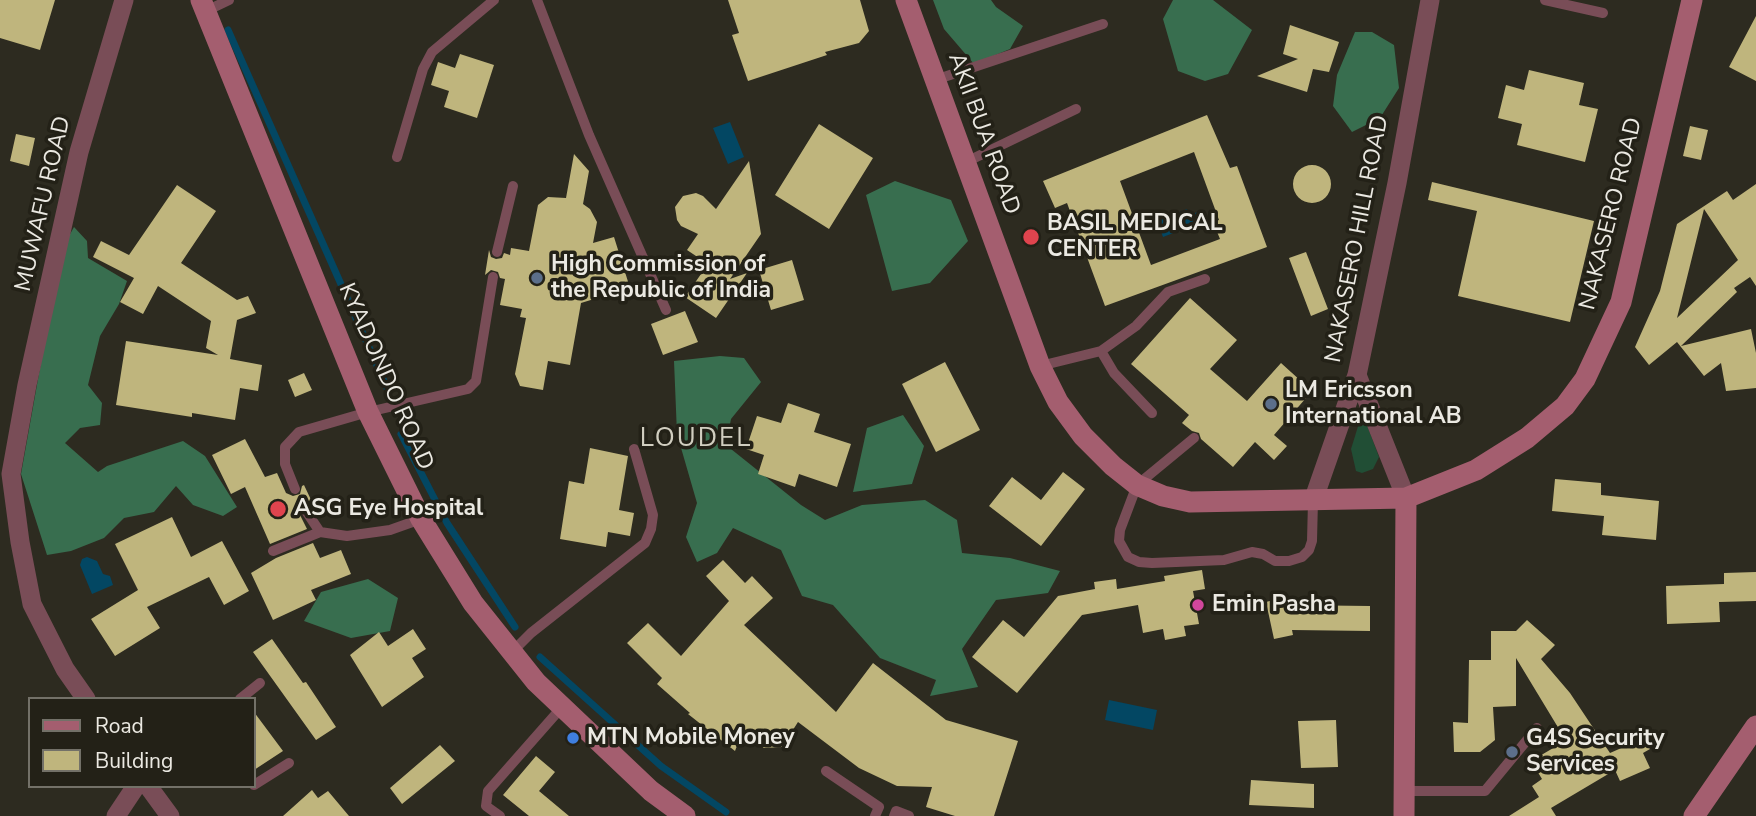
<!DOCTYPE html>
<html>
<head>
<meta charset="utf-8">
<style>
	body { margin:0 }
	#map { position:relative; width:1756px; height:816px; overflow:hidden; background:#2d2b20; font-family:"Nunito Sans",sans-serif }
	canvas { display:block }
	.legend { position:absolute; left:28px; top:697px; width:228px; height:91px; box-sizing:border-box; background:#232117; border:2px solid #737168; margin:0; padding:9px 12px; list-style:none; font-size:21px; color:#ebe9e2 }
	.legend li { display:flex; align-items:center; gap:14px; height:35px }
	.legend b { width:35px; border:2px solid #737168 }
</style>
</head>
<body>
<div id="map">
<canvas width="1756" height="816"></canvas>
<ul class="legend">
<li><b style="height:9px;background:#a45e6f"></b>Road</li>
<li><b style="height:19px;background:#bfb57d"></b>Building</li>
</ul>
</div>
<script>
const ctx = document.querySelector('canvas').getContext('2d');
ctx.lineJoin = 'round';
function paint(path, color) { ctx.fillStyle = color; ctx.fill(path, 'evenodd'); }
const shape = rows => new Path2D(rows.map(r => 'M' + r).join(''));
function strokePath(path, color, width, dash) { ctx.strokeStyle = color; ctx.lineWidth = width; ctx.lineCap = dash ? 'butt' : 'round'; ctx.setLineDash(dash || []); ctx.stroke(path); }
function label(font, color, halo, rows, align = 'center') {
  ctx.font = font + ' "Nunito Sans",sans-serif'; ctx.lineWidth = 7; ctx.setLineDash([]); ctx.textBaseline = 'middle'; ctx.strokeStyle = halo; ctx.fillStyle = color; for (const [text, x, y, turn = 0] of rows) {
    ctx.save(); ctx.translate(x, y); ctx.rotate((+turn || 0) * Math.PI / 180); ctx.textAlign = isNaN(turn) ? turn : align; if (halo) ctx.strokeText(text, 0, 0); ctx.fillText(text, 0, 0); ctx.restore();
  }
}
paint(shape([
	[1360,420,1367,425,1379,457,1373,469,1362,473,1356,471,1351,449]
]), '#214e35');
paint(shape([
	[933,0,991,0,996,7,1023,26,1010,49,974,64,944,29],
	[1173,0,1213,0,1252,30,1228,74,1205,81,1178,71,1163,19],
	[1355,32,1372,32,1394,45,1399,88,1380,118,1352,132,1333,106,1337,75],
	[895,181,951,200,968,241,930,283,892,291,866,195],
	[74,227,87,241,88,258,127,281,119,304,100,336,88,385,102,403,100,425,80,428,65,443,98,472,107,466,183,441,205,456,237,507,223,516,193,505,176,486,154,512,124,518,104,538,71,551,47,555,21,474,45,340,65,243],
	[720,356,744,358,761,382,731,419,726,445,801,505,825,520,862,505,925,500,957,520,962,553,1010,558,1060,571,1048,593,996,600,962,649,978,687,930,696,936,680,880,658,833,605,802,596,781,550,733,528,717,553,697,562,686,537,697,503,677,434,674,361],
	[903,415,924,446,912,484,853,492,867,428],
	[368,579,398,598,390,631,351,638,304,621,321,592]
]), '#386e4f');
paint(shape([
	[730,122,744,157,728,164,713,128],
	[1187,209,1190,215,1200,211,1206,227,1191,233,1189,227,1163,237,1157,221],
	[87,557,97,561,103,574,110,576,113,585,92,594,80,565,82,559],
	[1109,700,1157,710,1153,730,1105,720]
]), '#034763');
strokePath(shape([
	[228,30,388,390],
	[401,434,447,523,515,627],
	[540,657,661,766,726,812]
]), '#034763', 7);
paint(shape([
	[0,0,55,0,40,50,0,38],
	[728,0,860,0,869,31,859,43,825,52,827,55,748,81,732,35,739,33],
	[1756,16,1756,81,1729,67],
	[1290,25,1339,42,1329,72,1313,69,1307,92,1257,76,1298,59,1283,54],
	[460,54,494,65,477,118,444,107,449,91,431,85,438,62,455,68],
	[1529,70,1584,83,1579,105,1598,109,1585,162,1517,145,1522,124,1498,118,1506,85,1524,90],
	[1207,115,1230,168,1237,166,1267,247,1105,306,1067,203,1055,208,1043,181],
	[1194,152,1219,220,1213,222,1220,239,1151,265,1120,181],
	[819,124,873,158,829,229,775,195],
	[1690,126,1708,130,1701,160,1683,156],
	[16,134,35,138,29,166,10,161],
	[574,154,589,171,583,204,590,209,597,222,593,243,614,237,630,288,581,303,570,365,548,361,543,390,520,386,515,374,526,318,520,317,522,309,500,305,505,279,500,278,498,272,491,270,485,275,489,250,491,257,496,259,502,258,504,253,510,255,511,248,529,251,538,205,548,197,566,198],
	[749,161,761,234,730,279,747,273,716,318,685,297,708,264,687,250,698,234,681,226,677,220,675,207,683,196,696,193,703,196,716,209],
	'1293 184a19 19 0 1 1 38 0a19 19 0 1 1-38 0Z',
	[1432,182,1594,221,1570,322,1458,296,1477,211,1428,200],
	[1756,184,1756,286,1750,277,1734,288,1737,292,1681,346,1751,329,1756,353,1756,388,1726,391,1721,363,1704,376,1677,342,1649,365,1635,347,1660,291,1677,224,1727,191,1733,200],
	[1704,209,1738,260,1677,318],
	[177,185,216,211,181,263,237,300,248,296,256,313,237,320,230,359,262,365,258,391,240,388,235,420,192,413,192,417,116,405,126,341,218,355,206,348,211,321,158,286,143,314,120,302,134,278,93,257,101,241,129,255],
	[1306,252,1328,309,1311,316,1289,258],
	[792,260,804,300,771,310,759,270],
	[1190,298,1237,340,1210,369,1247,401,1281,363,1312,391,1274,435,1287,446,1274,460,1255,442,1233,467,1201,439,1199,433,1192,431,1182,423,1189,415,1131,364],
	[685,311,698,342,663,355,651,324],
	[945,362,980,430,936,452,902,384],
	[304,373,312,390,295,397,288,380],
	[788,403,820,414,814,432,851,444,837,487,799,474,795,487,758,474,764,455,746,449,757,416,781,423],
	[245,439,265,477,277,473,286,493,293,496,300,494,302,486,304,485,313,504,300,502,297,509,307,529,270,544,245,487,231,494,212,455],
	[590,448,628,456,619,510,634,513,630,536,608,532,606,547,560,539,569,481,584,484],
	[1063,472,1085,489,1041,546,989,506,1012,477,1041,500],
	[1555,479,1601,483,1601,495,1659,501,1656,540,1602,535,1604,516,1552,511],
	[172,517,191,557,222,541,249,591,224,605,209,577,147,607,160,628,115,656,91,619,138,590,115,544],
	[313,543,320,558,341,550,351,574,311,590,316,600,273,620,251,573,276,558],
	[723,560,745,583,752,576,773,598,744,625,836,712,873,663,946,720,1018,741,994,816,955,816,926,807,932,787,897,786,859,768,798,722,782,747,764,748,743,730,735,751,688,714,690,713,657,684,662,678,627,643,648,623,681,656,729,601,706,576],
	[1202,570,1205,589,1193,591,1199,624,1184,626,1186,636,1165,640,1163,629,1143,633,1138,605,1082,615,1017,693,972,657,1003,620,1024,637,1058,596,1095,589,1094,582,1116,579,1117,589,1165,581,1164,576],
	[1756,572,1756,601,1719,602,1720,622,1667,624,1666,586,1724,584,1724,573],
	[1285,597,1287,605,1370,606,1370,631,1292,630,1293,635,1274,639,1266,602],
	[1527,620,1555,645,1541,659,1570,693,1610,753,1644,738,1650,749,1643,753,1650,768,1620,781,1615,770,1551,808,1556,816,1509,816,1539,797,1532,786,1542,779,1531,761,1555,747,1548,736,1559,729,1516,658,1516,706,1493,707,1495,740,1480,752,1454,752,1453,722,1468,723,1469,660,1491,660,1491,631,1516,631],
	[413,629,426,649,412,658,424,677,382,707,350,655,379,632,388,646],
	[272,639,303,683,306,682,336,727,316,740,253,652],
	[254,712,283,751,254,770],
	[1336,720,1338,767,1301,768,1298,721],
	[440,745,455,761,402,804,390,788],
	[536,756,555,772,539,791,569,816,529,816,503,795],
	[1251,780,1314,784,1314,808,1249,805],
	[312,790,318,798,328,791,349,816,283,816]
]), '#bfb57d');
strokePath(shape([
	[537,0,589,135,666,310],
	[1545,0,1603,13],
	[206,11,229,0],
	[935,80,1103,24],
	[397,157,423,69,432,52,494,0],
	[966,162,1076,109],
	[497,252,513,186],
	[1101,351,1114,373,1152,413],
	[1040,366,1101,351,1136,326,1168,292,1205,279],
	[1194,438,1137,485,1120,530,1119,541,1128,557,1139,562,1152,563,1224,560,1252,552,1263,554,1275,561,1289,561,1302,557,1309,550,1312,541,1313,501],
	[295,489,285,464,285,447,299,432,368,412,468,389,476,381,493,277],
	[304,508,320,532,347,536,390,530,421,519],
	[273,551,320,532],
	[512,652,531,633,645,543,651,529,653,515,634,449],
	[240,699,260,683],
	[826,771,879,807,875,816],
	[254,785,289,763],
	[1405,791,1485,791,1537,728],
	[500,816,486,806,488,791,562,707],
	[894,816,896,811,909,816]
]), '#794d57', 10);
strokePath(shape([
	[1357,375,1406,498],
	[1313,501,1357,375,1397,183,1430,0],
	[86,699,65,669,32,604,20,542,11,474,27,385,79,152,124,0],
	[148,786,170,816],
	[116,816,136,786]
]), '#794d57', 19);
strokePath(shape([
	[201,0,368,412,421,519,473,603,536,682,651,791,685,816],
	[906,0,1040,366,1058,402,1083,436,1113,466,1137,485,1163,496,1190,502,1406,498,1476,470,1527,438,1565,406,1585,379,1621,302,1692,0],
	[1404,816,1406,498],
	[1694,816,1756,726]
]), '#a45e6f', 21);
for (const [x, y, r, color] of [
	[1031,237,9,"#e0444e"],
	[537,278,7,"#5c6f8a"],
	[1271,404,7,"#5c6f8a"],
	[278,509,9,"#e0444e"],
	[1198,605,7,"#d1479c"],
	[573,738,7,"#3f7fe0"],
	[1512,752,7,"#5c6f8a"]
]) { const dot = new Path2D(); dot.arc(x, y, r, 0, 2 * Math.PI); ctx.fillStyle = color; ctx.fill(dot); strokePath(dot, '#232117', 2.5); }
label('23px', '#ebe9e2', '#232117', [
	["AKII BUA ROAD",983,134,70],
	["MUWAFU ROAD",44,204,-77],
	["NAKASERO ROAD",1612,214,-76],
	["NAKASERO HILL ROAD",1358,239,-79],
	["KYADONDO ROAD",385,377,66]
]);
label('bold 23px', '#ebe9e2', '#232117', [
	["BASIL MEDICAL",1047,224],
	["CENTER",1047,250],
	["High Commission of",551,265],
	["the Republic of India",551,291],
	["LM Ericsson",1285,391],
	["International AB",1285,417],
	["ASG Eye Hospital",294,509],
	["Emin Pasha",1212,605],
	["MTN Mobile Money",587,738],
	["G4S Security",1526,739],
	["Services",1526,765]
], 'left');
ctx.letterSpacing = '2px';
label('26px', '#d1cec0', '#232117', [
	["LOUDEL",696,440]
]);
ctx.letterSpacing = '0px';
</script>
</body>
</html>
